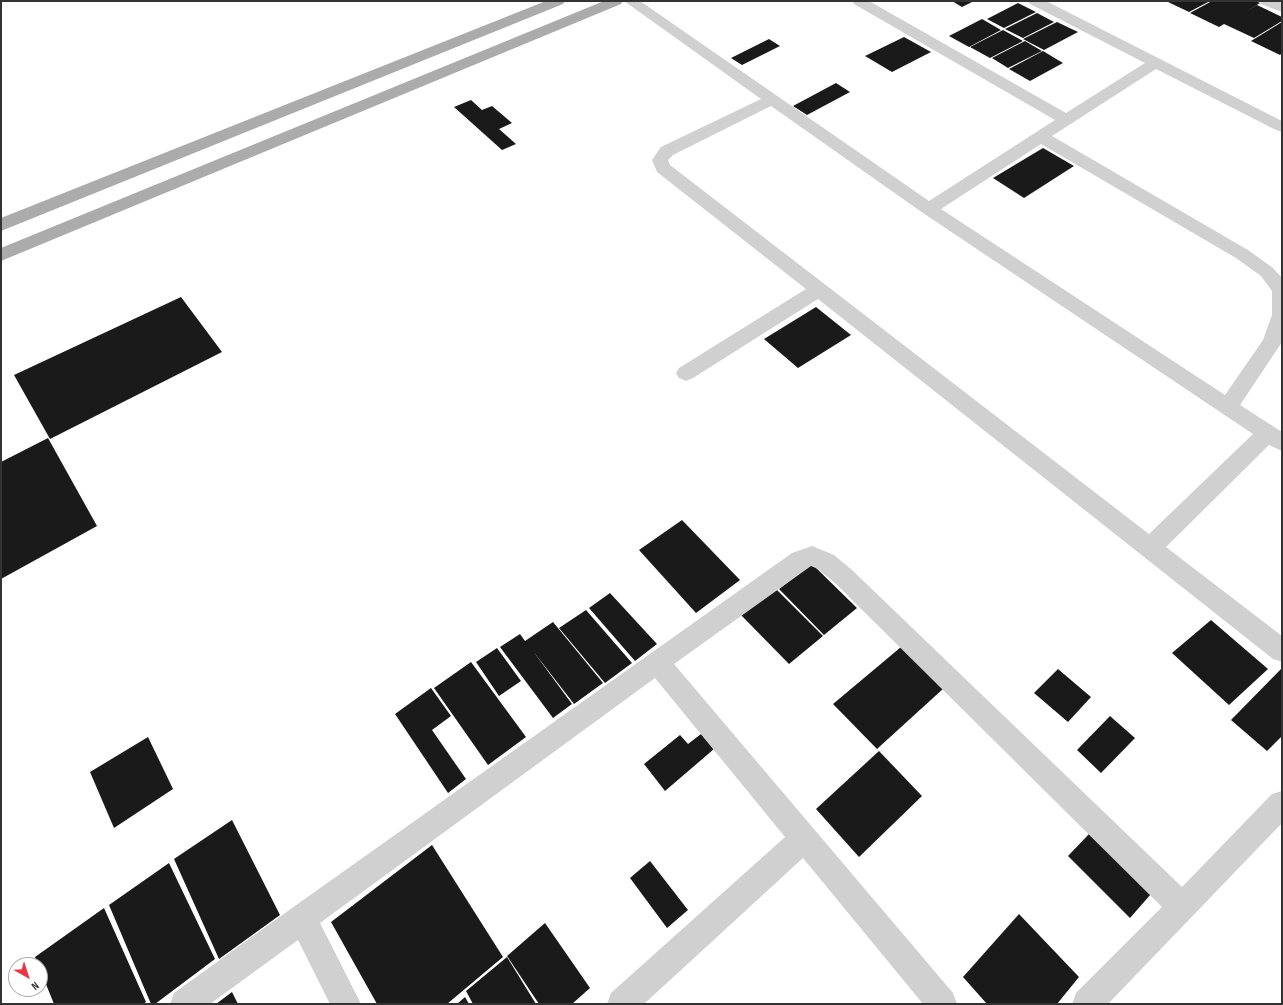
<!DOCTYPE html>
<html>
<head>
<meta charset="utf-8">
<style>
	body { margin:0 }
	#map { position:relative; width:1283px; height:1005px; overflow:hidden; background:#fff; font-family:"Sofia Sans Condensed",sans-serif }
	canvas { display:block }
	.frame { position:absolute; inset:0; border:2px solid #333; pointer-events:none }
	.north { position:absolute; left:8px; top:957px; width:40px; height:40px; box-sizing:border-box; background:#fff; border:1px solid #adadad; border-radius:50%; rotate:141deg; font-size:11px; font-weight:700; line-height:16px; text-align:center; color:#333 }
	.north::after { content:''; display:block; margin:auto; width:14px; height:18px; background:#e63946; clip-path:polygon(50% 0,100% 100%,50% 72%,0 100%) }
</style>
</head>
<body>
<div id="map">
<canvas width="1283" height="1005"></canvas>
<div class="frame"></div>
<div class="north">N</div>
</div>
<script>
const ctx = document.querySelector('canvas').getContext('2d');
ctx.lineJoin = 'round';
function paint(path, color) { ctx.fillStyle = color; ctx.fill(path, 'evenodd'); }
const shape = rows => new Path2D(rows.map(r => 'M' + r).join(''));
paint(shape([
	[952,1,974,1,962,7],
	[1166,1,1210,1,1189,12],
	[1212,1,1255,1,1260,3,1244,13,1257,5,1282,17,1282,21,1254,38,1224,24,1219,27,1190,13],
	[1018,3,1036,12,1004,28,987,19],
	[1037,13,1054,22,1023,38,1005,29],
	[982,19,1001,30,969,47,949,36],
	[1057,22,1078,32,1044,50,1023,39],
	[1282,22,1282,53,1280,55,1251,41],
	[1003,30,1023,41,990,58,970,47],
	[904,37,931,52,892,72,865,56],
	[769,39,780,46,742,65,731,58],
	[1025,41,1042,51,1008,68,992,58],
	[1043,51,1063,63,1030,81,1009,69],
	[836,83,850,92,807,115,793,106],
	[471,100,482,110,492,106,512,123,499,129,516,144,502,150,454,107],
	[1043,148,1074,166,1024,198,993,178],
	[181,297,222,352,50,439,14,375],
	[816,307,851,335,798,368,764,339],
	[48,438,97,526,1,579,1,462],
	[682,520,740,580,696,613,639,550],
	[812,564,857,608,824,635,779,589],
	[774,587,823,636,789,664,740,614],
	[610,593,657,644,635,661,589,608],
	[586,610,632,663,605,683,559,628],
	[1211,620,1268,669,1229,705,1172,653],
	[553,622,603,683,574,704,533,651,572,704,553,718,500,647,520,634,525,641],
	[901,647,944,688,877,749,833,704],
	[497,648,521,681,499,696,476,662],
	[471,662,526,737,488,765,434,688],
	[1058,669,1091,697,1068,722,1034,693],
	[1281,669,1282,736,1267,751,1231,720],
	[431,688,451,716,432,730,466,779,448,793,395,714],
	[1110,716,1135,738,1101,773,1077,750],
	[701,734,714,749,665,791,644,764,680,735,688,744],
	[148,737,173,789,114,828,90,772],
	[879,751,922,796,859,857,816,809],
	[232,820,280,915,219,959,174,859],
	[1089,834,1151,894,1130,918,1068,856],
	[432,845,503,957,447,1004,377,1004,331,922],
	[650,861,688,910,667,928,630,878],
	[169,863,215,959,155,1004,151,1004,109,905],
	[104,908,146,1002,143,1004,54,1004,35,957],
	[1019,914,1079,977,1057,1004,987,1004,963,977],
	[545,923,590,988,572,1004,539,1004,507,956],
	[507,957,536,1004,473,1004,466,991],
	[232,992,238,1004,216,1004],
	[465,997,469,1004,457,1004]
]), '#1a1a1a');
paint(shape([
	[624,1,640,1,929,201,1055,120,854,4,852,1,869,1,1066,113,1145,63,1030,4,1028,1,1046,1,1282,121,1282,132,1276,130,1156,69,1052,136,1248,250,1273,268,1282,278,1282,342,1240,405,1282,432,1282,451,1269,445,1166,547,1282,636,1282,662,1273,659,818,299,693,378,686,381,679,378,676,373,679,368,806,289,657,172,652,160,661,147,761,99,624,1],
	[771,106,923,213,1253,434,1149,534,670,165,668,160,673,155,771,106],
	[1041,144,1236,258,1261,276,1272,291,1272,315,1263,340,1225,395,941,209,1041,144],
	[1259,1,1278,1,1282,3,1282,12,1261,4,1259,1],
	[812,546,834,555,852,570,1182,887,1272,794,1282,791,1282,823,1108,1004,1072,1004,1076,993,1162,907,836,584,818,569,811,566,674,664,953,993,957,1004,923,1004,803,858,644,1004,607,1004,611,993,785,837,655,678,320,923,361,1004,330,1004,298,940,210,1004,170,1004,174,993,292,908,792,553,812,546]
]), '#d0d0d0');
paint(shape([
	[546,1,565,1,563,4,1,231,1,218,546,1],
	[604,1,623,1,621,4,1,261,1,248,604,1]
]), '#ababab');
</script>
</body>
</html>
